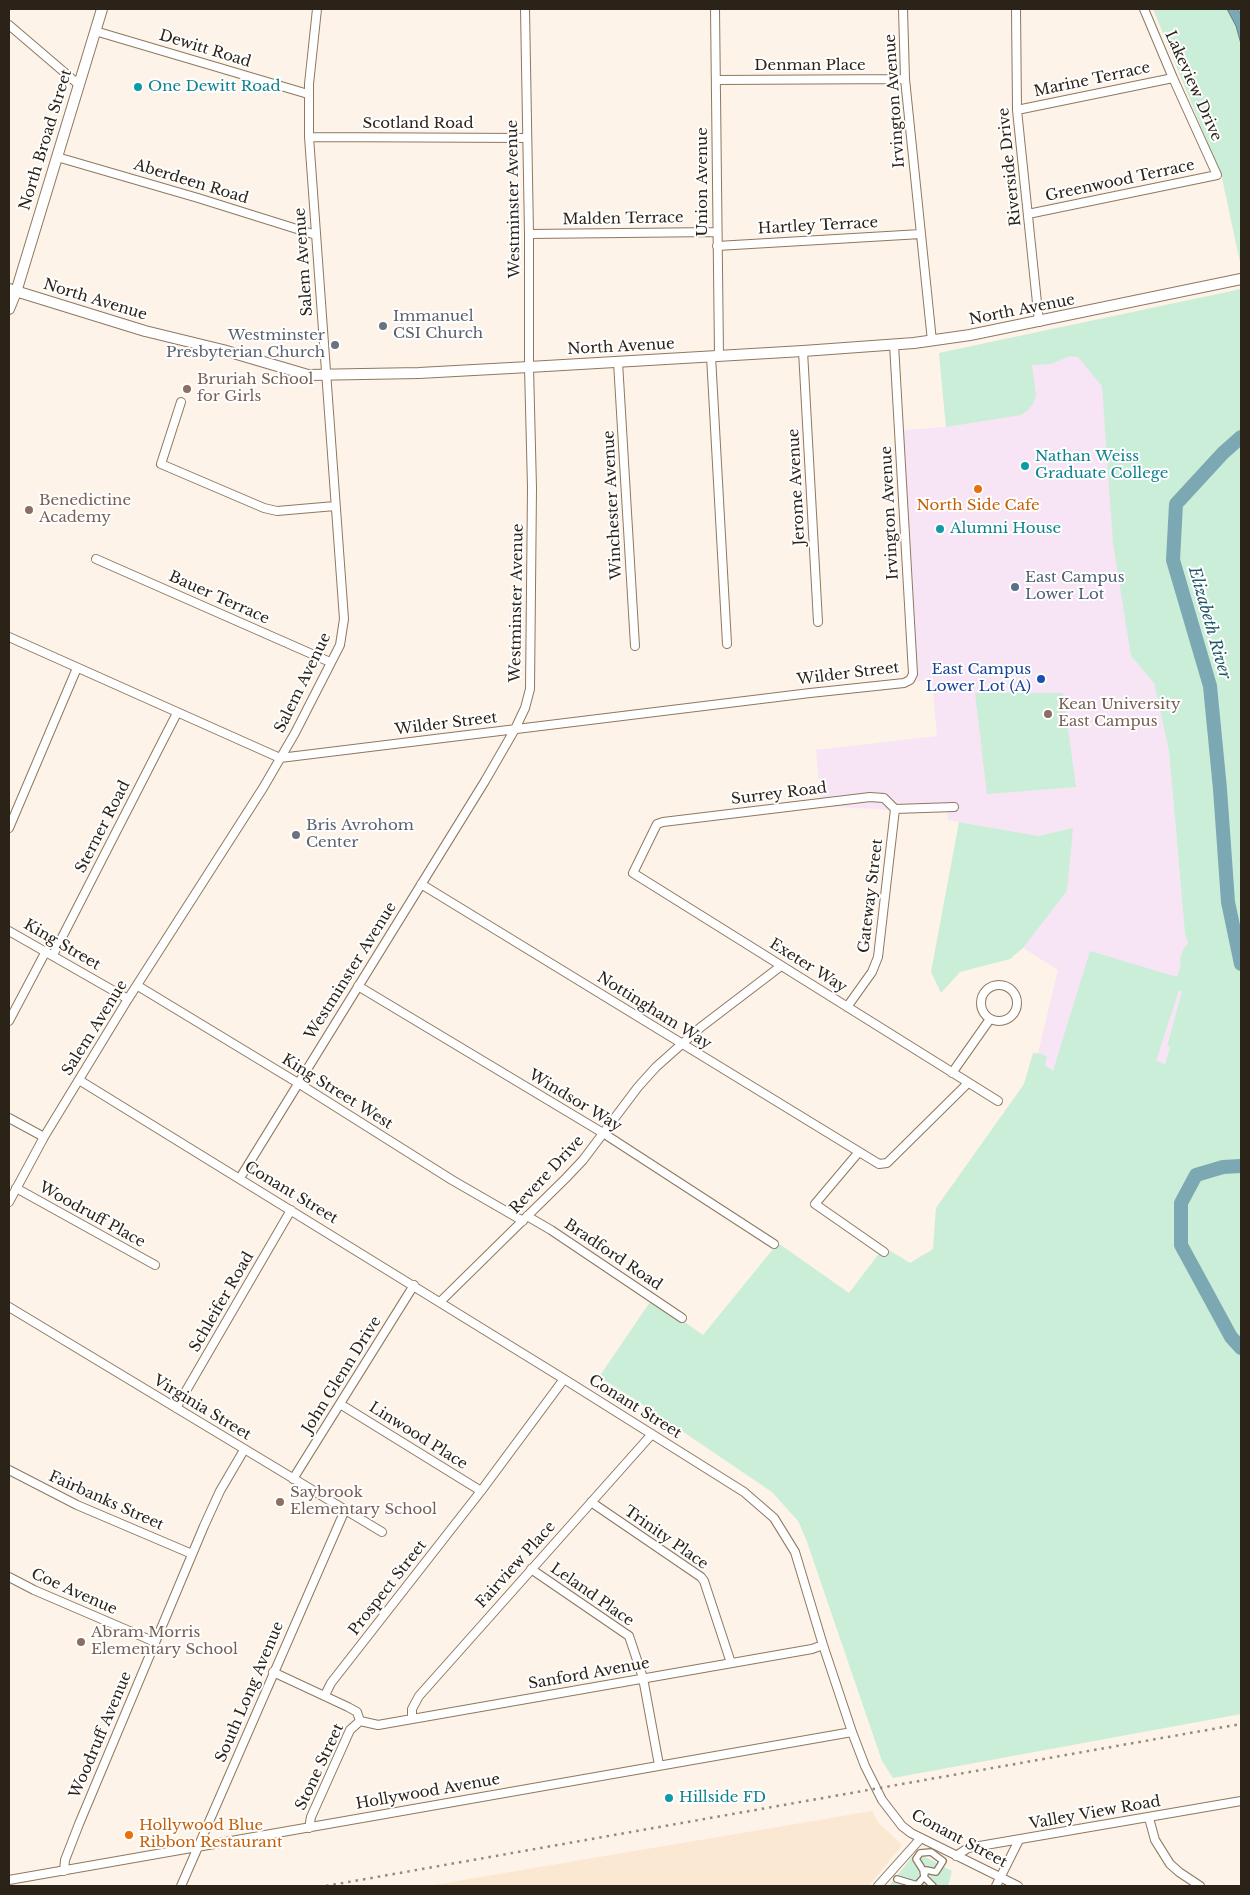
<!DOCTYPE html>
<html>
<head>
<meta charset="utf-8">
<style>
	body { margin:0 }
	#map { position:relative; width:1250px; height:1895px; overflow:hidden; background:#fdf3e8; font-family:"Libre Baskerville",serif }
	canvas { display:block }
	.frame { position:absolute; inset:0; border:10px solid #2c2318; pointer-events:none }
</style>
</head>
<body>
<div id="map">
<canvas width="1250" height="1895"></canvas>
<div class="frame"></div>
</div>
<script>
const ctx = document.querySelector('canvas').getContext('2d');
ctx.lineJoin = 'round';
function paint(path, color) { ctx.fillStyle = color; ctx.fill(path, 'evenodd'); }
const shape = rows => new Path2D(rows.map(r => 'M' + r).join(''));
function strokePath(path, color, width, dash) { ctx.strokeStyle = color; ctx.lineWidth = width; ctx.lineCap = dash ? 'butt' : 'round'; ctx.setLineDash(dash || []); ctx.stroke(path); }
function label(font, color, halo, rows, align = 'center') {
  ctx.font = font + ' "Libre Baskerville",serif'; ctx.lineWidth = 4; ctx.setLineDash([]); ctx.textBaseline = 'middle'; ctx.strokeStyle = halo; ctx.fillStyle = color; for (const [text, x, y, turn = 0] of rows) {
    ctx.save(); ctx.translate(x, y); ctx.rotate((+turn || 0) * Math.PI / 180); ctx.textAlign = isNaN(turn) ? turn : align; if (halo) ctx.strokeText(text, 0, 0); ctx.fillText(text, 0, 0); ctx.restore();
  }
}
paint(shape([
	[872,1811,878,1822,902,1845,869,1886,427,1886]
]), '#fbe8d3');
paint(shape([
	[1095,320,1131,656,1154,683,1169,751,1185,934,1188,943,1182,991,1167,1046,1170,1047,1165,1064,1157,1062,1047,1091,1033,1053,1038,1053,1058,970,1023,948,1067,891,1072,828,1038,836,948,820,947,809,892,810,821,806,816,750,937,736,932,680,914,681,906,544,903,430,946,427,939,353]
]), '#f7e4f4');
paint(shape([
	[1153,9,1227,9,1236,26,1241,44,1241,267,1222,178],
	[1241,289,1241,1714,893,1778,882,1761,806,1539,798,1521,772,1492,639,1402,599,1377,652,1299,703,1335,778,1243,849,1293,884,1247,910,1263,933,1249,936,1208,1024,1084,1033,1053,1042,1054,1047,1057,1045,1065,1053,1071,1090,951,1177,977,1181,965,1180,959,1183,950,1188,943,1185,934,1169,751,1154,683,1131,656,1113,543,1102,386,1078,357,1070,356,1051,364,1032,365,1036,396,1032,405,1027,411,1021,415,946,427,939,353],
	[1179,990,1182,991,1167,1046,1170,1047,1165,1064,1156,1061],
	[975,693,1063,693,1076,787,987,794],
	[959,822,1038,836,1073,828,1067,891,1023,948,1010,959,960,972,941,993,931,972],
	[916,1852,952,1871,948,1886,889,1886]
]), '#cbeed8');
const water = shape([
	[1227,9,1238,9,1241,15,1241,44,1236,26,1227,9]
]);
paint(water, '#7ca8b4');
strokePath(water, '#648085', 1);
strokePath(shape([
	[1241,437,1223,453,1176,504,1173,560,1210,686,1220,789,1228,902,1241,964],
	[1241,1166,1223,1167,1196,1175,1181,1203,1181,1245,1231,1337,1241,1348]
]), '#7ca8b4', 14);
const pedestrian = shape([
	[897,1879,917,1885,924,1877,926,1870,936,1872,943,1861,931,1852,920,1853,916,1859,923,1870,924,1877,933,1886]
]);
const minor = shape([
	[715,9,719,355],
	[903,9,905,79,932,341],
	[1016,9,1017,110,1039,322],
	[9,25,78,84],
	[95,31,308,94],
	[716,80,905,79],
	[1017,110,1173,78],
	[309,137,527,138],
	[57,157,198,198,316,235],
	[1028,214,1217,175,1173,78,1144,9],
	[529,234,717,232],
	[717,246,921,234],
	[803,351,818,622],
	[711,356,727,644],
	[618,362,635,646],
	[181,402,161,464,264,508,277,511,335,506],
	[96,559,330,662],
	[9,637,280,758,810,693,904,683,910,680,913,674,894,344],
	[954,807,895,809,884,798,870,797,663,822,657,824,633,873,998,1101],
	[9,828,77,668],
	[421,884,879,1164,887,1163,968,1083],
	[9,931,128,999],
	[53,955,177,713],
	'981 1003a18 18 0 1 1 36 0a18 18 0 1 1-36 0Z',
	[138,986,298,1083,452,1180,523,1221],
	[358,986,603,1133,774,1244],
	[847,1007,872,972,878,957,895,809],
	[9,1021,46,951],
	[952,1073,990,1019],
	[79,1080,564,1379,744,1492,774,1518,795,1552,823,1645,852,1732,865,1766,882,1800,902,1826,911,1833,1018,1886],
	[9,1118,44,1137],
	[858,1153,815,1204,884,1252],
	[240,1178,485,781,515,729,525,708,530,689,532,488,529,367,529,234,525,9],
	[16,1188,155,1265],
	[9,1202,44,1137,128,999,263,788,295,733,340,645,344,619,309,137,309,84,317,9],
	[527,1216,551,1230,682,1318],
	[441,1301,566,1178,583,1160,638,1087,656,1067,701,1027,781,966],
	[9,1307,382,1532],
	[340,1404,481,1491],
	[176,1408,291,1210],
	[9,1470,77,1505,192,1554],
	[293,1479,414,1285],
	[591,1502,701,1577,704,1581,731,1663],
	[531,1569,629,1636,643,1678,659,1765],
	[9,1577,34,1590,155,1642],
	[273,1672,348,1707,357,1712,360,1721],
	[325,1695,331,1683,481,1491,564,1379],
	[412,1718,412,1709,419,1696,652,1434],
	[360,1721,378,1725,812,1649,823,1645],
	[1149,1818,1155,1840,1170,1864,1179,1872,1200,1886],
	[309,1828,311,1817,350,1730,360,1721],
	[956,1856,968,1848,1241,1801],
	[64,1871,65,1860,79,1824,204,1526,220,1491,244,1450],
	[9,1880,852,1732],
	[181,1886,345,1510],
	[878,1886,921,1838],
	[996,1886,1019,1840]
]);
const secondary = shape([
	[9,289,145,331,223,350,308,375,419,373,529,367,803,351,914,343,970,335,1241,279],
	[9,309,16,292,102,9]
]);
strokePath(pedestrian, '#8f785f', 8);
strokePath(minor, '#8f785f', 10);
strokePath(secondary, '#8f785f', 12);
strokePath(pedestrian, '#fff', 5.5);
strokePath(minor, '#fff', 8);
strokePath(secondary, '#fff', 10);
strokePath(shape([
	[326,1886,1241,1724]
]), '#938a7f', 2.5, [2.5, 5]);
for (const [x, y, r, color] of [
	[138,87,5,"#0f9aa8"],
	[383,326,5,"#6b7280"],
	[335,345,5,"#6b7280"],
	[187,389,5,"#8d6e63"],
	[1025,466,5,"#0f9aa8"],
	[978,489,5,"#e8710a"],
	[29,510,5,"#8d6e63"],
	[940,529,5,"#0f9aa8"],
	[1015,587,5,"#5c6f8a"],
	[1041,679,5,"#1a4fb4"],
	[1048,714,5,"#8d6e63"],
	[296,835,5,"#6b7280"],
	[280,1502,5,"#8d6e63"],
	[81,1642,5,"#8d6e63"],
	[669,1798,5,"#0f9aa8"],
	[129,1835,5,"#e8710a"]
]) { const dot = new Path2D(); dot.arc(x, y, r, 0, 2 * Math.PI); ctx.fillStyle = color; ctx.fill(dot); strokePath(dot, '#fff', 2); }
label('15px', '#2c2318', '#fff', [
	["Dewitt Road",205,49,17],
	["Denman Place",810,66],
	["Marine Terrace",1092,80,-12],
	["Lakeview Drive",1193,86,66],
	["Irvington Avenue",895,101,-94],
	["Scotland Road",418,124],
	["North Broad Street",46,140,-73],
	["Riverside Drive",1010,167,-96],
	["Greenwood Terrace",1120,181,-12],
	["Aberdeen Road",191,182,17],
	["Union Avenue",703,182,-90],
	["Westminster Avenue",514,199,-91],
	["Malden Terrace",623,219,-1],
	["Hartley Terrace",818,226,-3],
	["Salem Avenue",304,262,-94],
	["North Avenue",95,300,17],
	["North Avenue",1022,310,-11],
	["North Avenue",621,347,-3],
	["Jerome Avenue",797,487,-93],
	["Winchester Avenue",613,505,-93],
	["Irvington Avenue",890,513,-93],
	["Bauer Terrace",219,598,24],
	["Westminster Avenue",517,603,-89],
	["Wilder Street",848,674,-7],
	["Salem Avenue",303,683,-64],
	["Wilder Street",446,724,-7],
	["Surrey Road",779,794,-7],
	["Sterner Road",103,827,-63],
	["Gateway Street",871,896,-83],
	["King Street",62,945,30],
	["Exeter Way",808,966,32],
	["Westminster Avenue",351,971,-58],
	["Nottingham Way",654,1011,32],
	["Salem Avenue",95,1028,-58],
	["King Street West",337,1092,32],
	["Windsor Way",575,1101,31],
	["Revere Drive",547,1175,-47],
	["Conant Street",291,1193,31],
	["Woodruff Place",92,1215,29],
	["Bradford Road",613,1255,34],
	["Schleifer Road",222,1302,-60],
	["John Glenn Drive",342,1375,-58],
	["Conant Street",635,1407,32],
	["Virginia Street",202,1408,31],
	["Linwood Place",418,1436,32],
	["Fairbanks Street",106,1501,24],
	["Trinity Place",666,1538,35],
	["Fairview Place",516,1565,-48],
	["Prospect Street",388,1588,-52],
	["Coe Avenue",74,1592,24],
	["Leland Place",592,1595,35],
	["Sanford Avenue",589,1674,-10],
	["South Long Avenue",250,1692,-67],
	["Woodruff Avenue",101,1735,-67],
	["Stone Street",320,1767,-65],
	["Hollywood Avenue",428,1792,-10],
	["Valley View Road",1095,1813,-10],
	["Conant Street",959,1839,28]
]);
label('15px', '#0d838f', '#fff', [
	["One Dewitt Road",148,87],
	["Nathan Weiss",1035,457],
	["Graduate College",1035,474],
	["Alumni House",950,529],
	["Hillside FD",679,1798]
], 'left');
label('15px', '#5b616d', '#fff', [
	["Immanuel",393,317],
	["CSI Church",393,334],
	["Westminster",325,336,"right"],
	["Presbyterian Church",325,353,"right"],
	["Bris Avrohom",306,826],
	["Center",306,843]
], 'left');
label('15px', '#785e54', '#fff', [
	["Bruriah School",197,380],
	["for Girls",197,397],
	["Benedictine",39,501],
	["Academy",39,518],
	["Kean University",1058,705],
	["East Campus",1058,722],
	["Saybrook",290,1493],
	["Elementary School",290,1510],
	["Abram Morris",91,1633],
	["Elementary School",91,1650]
], 'left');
label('15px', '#c56008', '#fff', [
	["North Side Cafe",978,506],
	["Hollywood Blue",139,1826,"left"],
	["Ribbon Restaurant",139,1843,"left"]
]);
label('15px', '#4e5e75', '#fff', [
	["East Campus",1025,578],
	["Lower Lot",1025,595]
], 'left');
label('15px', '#164399', '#fff', [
	["East Campus",1031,670],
	["Lower Lot (A)",1031,687]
], 'right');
label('italic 16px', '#1c5866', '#fff', [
	["Elizabeth River",1209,623,74]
]);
</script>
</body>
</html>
